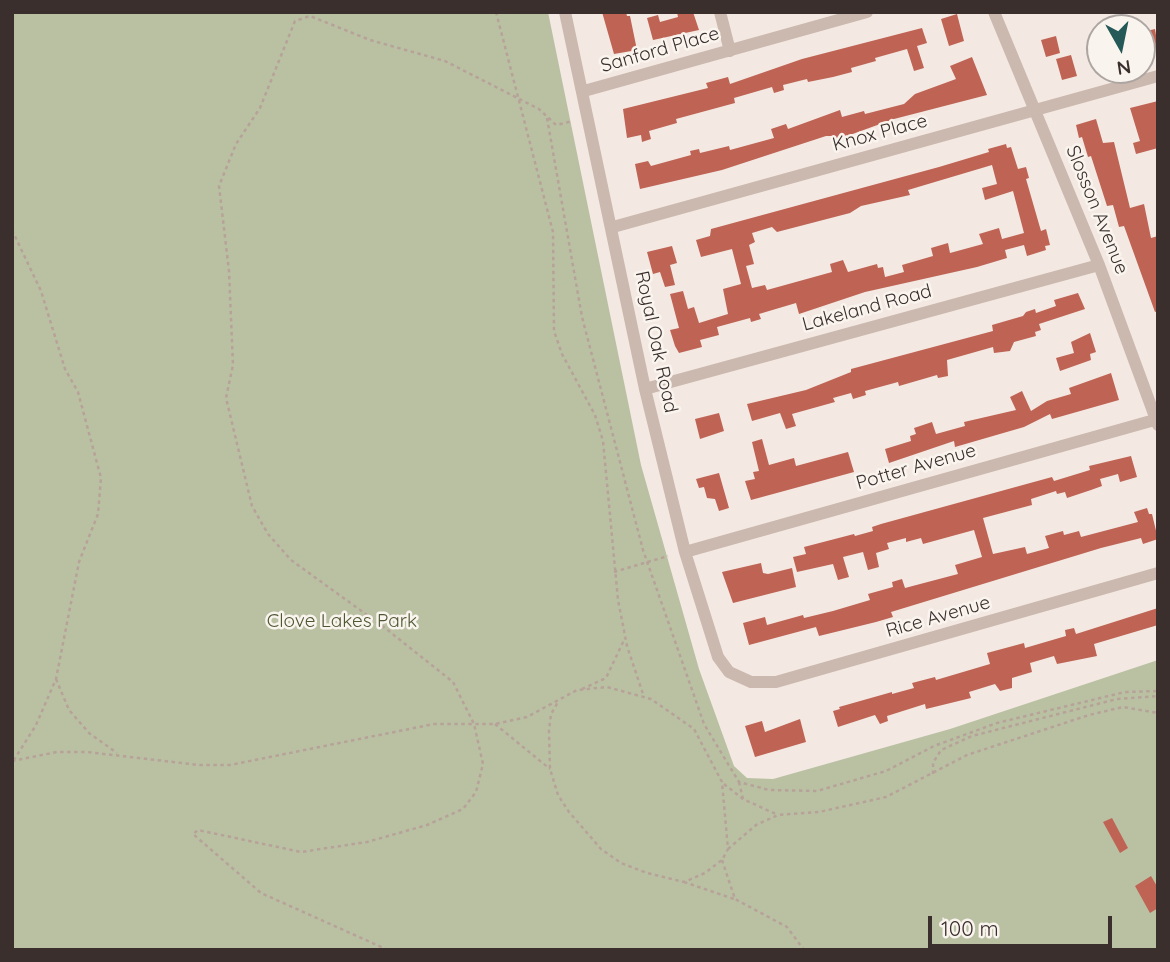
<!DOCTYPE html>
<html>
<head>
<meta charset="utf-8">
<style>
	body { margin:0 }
	#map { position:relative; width:1170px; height:962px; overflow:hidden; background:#f3e9e2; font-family:Quicksand,sans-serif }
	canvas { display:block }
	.frame { position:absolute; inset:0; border:14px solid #3a2f2c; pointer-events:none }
	.north { position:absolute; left:1086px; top:14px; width:70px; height:70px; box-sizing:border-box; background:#faf4ef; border:2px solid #ada5a1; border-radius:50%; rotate:171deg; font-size:19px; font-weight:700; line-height:28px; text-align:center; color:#3a2f2c }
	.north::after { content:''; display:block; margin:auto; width:24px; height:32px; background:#245957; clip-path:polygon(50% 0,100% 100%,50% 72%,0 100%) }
	.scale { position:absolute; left:928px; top:916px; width:184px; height:32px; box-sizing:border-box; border:4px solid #3a2f2c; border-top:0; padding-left:9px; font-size:21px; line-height:24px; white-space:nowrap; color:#3a2f2c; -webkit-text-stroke:5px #faf4ef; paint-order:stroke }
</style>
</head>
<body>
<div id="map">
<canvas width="1170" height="962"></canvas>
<div class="frame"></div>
<div class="north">N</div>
<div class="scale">100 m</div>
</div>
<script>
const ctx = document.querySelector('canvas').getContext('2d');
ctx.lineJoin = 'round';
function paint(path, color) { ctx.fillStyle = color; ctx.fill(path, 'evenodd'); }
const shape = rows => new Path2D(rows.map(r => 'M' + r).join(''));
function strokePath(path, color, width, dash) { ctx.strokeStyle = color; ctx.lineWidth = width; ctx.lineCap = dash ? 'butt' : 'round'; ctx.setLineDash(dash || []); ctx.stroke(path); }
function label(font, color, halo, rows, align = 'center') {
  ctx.font = font + ' Quicksand,sans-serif'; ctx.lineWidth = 5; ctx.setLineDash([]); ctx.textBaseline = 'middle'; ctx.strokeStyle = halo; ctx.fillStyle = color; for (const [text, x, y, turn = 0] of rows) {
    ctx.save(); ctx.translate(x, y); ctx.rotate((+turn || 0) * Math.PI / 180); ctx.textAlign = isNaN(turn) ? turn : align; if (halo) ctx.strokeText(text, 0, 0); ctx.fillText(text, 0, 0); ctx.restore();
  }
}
paint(shape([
	[548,12,641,465,699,669,734,766,747,778,773,779,950,729,1158,660,1158,950,12,950,12,13]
]), '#bac1a3');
paint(shape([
	[602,12,626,12,627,16,630,16,637,50,614,54],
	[677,12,693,12,699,30,653,40,647,18,658,15,660,22,678,17],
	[957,14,964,41,949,46,941,19],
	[922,28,927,43,917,46,924,68,914,71,907,49,875,58,876,61,851,68,852,72,833,77,808,82,807,79,783,85,784,90,774,93,772,87,734,98,735,103,676,119,677,123,649,131,651,139,642,142,641,135,627,138,623,109,708,88,706,83,728,77,730,84,802,59],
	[1155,29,1158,48,1145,52,1142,32],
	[1056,36,1060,53,1046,57,1041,40],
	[1071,55,1077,76,1062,80,1056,59],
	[972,57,987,95,894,119,836,140,835,136,826,136,722,170,640,189,635,164,648,161,651,166,691,155,690,151,699,149,700,153,729,146,730,150,774,138,771,129,786,124,788,129,840,110,842,117,864,111,865,114,904,104,915,94,956,79,950,66],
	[1158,101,1158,148,1136,154,1133,143,1140,141,1130,108],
	[1096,119,1103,143,1114,142,1130,208,1144,204,1151,238,1158,236,1158,311,1155,312,1124,226,1119,227,1113,205,1107,206,1091,156,1088,157,1082,137,1079,138,1076,125],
	[1006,144,1007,148,1011,147,1018,169,1026,167,1029,178,1026,179,1041,231,1046,229,1050,245,1045,246,1046,250,1027,256,1024,245,1005,250,1007,258,977,267,865,292,799,314,796,303,759,314,761,319,751,322,750,318,717,327,719,335,700,340,702,347,679,353,675,346,670,330,679,328,670,294,683,291,688,309,694,307,699,323,728,314,723,289,741,284,732,249,701,257,696,240,710,236,711,229,939,167,989,152,988,149],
	[992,165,997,184,982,188,985,200,1013,191,1024,233,1002,239,999,228,979,234,983,244,950,253,948,243,931,248,933,256,902,265,904,272,885,277,883,267,878,268,877,264,848,272,843,260,830,264,832,272,767,290,765,285,752,288,746,266,754,264,749,245,755,242,752,233,772,227,777,232,850,213,861,206,910,195,908,190],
	[672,246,677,263,670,265,675,285,665,287,660,272,653,274,647,252],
	[1078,293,1085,309,1039,324,1041,330,1035,332,1036,336,1014,342,1010,351,994,353,993,347,947,360,948,376,938,378,937,375,899,386,898,382,865,391,866,395,853,399,851,393,833,398,835,402,792,414,796,426,786,429,780,413,752,421,747,404,806,390,851,372,851,369,993,331,992,325,1023,316,1026,312,1035,309,1036,313,1056,306,1054,300],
	[1090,333,1096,352,1090,354,1091,360,1060,371,1056,358,1074,353,1071,342],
	[1111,373,1119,400,1052,419,1050,414,1024,427,955,447,954,441,889,463,885,449,911,441,910,436,916,434,914,428,932,422,936,434,965,426,964,422,1016,410,1010,397,1022,391,1031,411,1047,401,1071,394,1069,388],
	[719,413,724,431,700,439,695,419],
	[762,439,769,465,794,458,796,466,848,452,854,472,751,500,745,481,755,479,753,472,759,471,752,442],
	[1131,456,1137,477,1120,482,1118,474,1100,479,1102,486,1091,490,1067,498,1065,492,1057,494,1056,491,1031,499,1032,505,983,518,993,554,1025,547,1027,554,1049,548,1045,536,1063,531,1064,535,1079,531,1081,537,1138,522,1134,512,1147,508,1149,514,1152,514,1158,539,1143,544,1141,538,1101,548,891,612,893,617,876,622,819,636,816,627,749,645,743,623,765,617,767,625,803,615,804,618,833,611,870,600,868,594,893,587,892,582,902,579,905,588,958,574,955,565,982,557,974,530,923,544,921,538,906,542,906,538,887,543,889,549,876,553,879,567,868,570,863,552,843,557,849,577,838,580,833,564,797,572,793,557,806,554,804,547,854,534,855,536,873,531,872,527,881,524,1052,477,1054,481,1090,470,1089,466],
	[719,473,729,508,719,511,715,499,707,498,704,487,699,488,696,479],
	[761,563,763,573,768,574,792,568,796,587,733,603,722,572],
	[1158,608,1158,625,1094,644,1097,656,1057,664,1054,656,1030,663,1032,672,1012,678,1012,688,1000,691,995,684,969,692,971,698,926,709,925,704,887,716,888,721,880,724,875,715,838,727,833,711,840,709,839,707,892,692,892,694,914,688,912,683,935,677,936,680,990,664,987,653,1024,643,1025,648,1066,636,1065,630,1074,628,1076,634],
	[800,719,806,742,755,757,745,726,762,721,765,732],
	[1112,818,1128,848,1120,853,1103,822],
	[1151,876,1158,888,1158,908,1150,913,1135,886]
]), '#bf6354');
strokePath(shape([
	[496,12,553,232,554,331,562,354,595,415,603,441,618,600,627,646,644,697],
	[547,118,582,317,643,550,704,724,739,782,769,790,817,791,886,771,934,746,997,723,1125,692,1158,691],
	[12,230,41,291,65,369,78,392,101,478,98,514,79,562,56,679,36,725,14,760],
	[614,572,668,556],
	[56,679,69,710,89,733,117,753],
	[582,689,606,678,625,638],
	[495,724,550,769],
	[12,761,57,752,87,752,199,765,230,765,434,724,495,724,527,717,577,690,607,687,651,699,694,729,722,782,728,849,722,860,705,873,684,882,647,873,621,863,601,849,569,812,558,795,550,769,549,730,551,714,558,702],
	[933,774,933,763,941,750,972,736,1117,699,1158,696],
	[739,782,743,799],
	[724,784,743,799,778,815],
	[728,849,756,825,778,815,819,812,886,797,967,755,1089,715,1123,707,1158,713],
	[722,860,735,899,787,927,804,950],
	[684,882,734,899],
	[388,950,261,893,193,834,198,830,301,852,367,842,427,825,463,809,476,792,483,764,474,724,453,682,385,628,291,560,268,534,252,506,226,398,233,365,229,271,219,186,236,144,260,108,295,21,310,16,370,40,445,61,539,109,556,125,573,121]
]), '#b6a298', 2.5, [3.5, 3.5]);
strokePath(shape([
	[565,12,645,389,685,552,718,657,729,672,751,682,776,682,1158,573],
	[720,12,730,51],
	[994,12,1099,265,1158,425],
	[584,91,867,12],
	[613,227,1158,76],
	[645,389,1099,265],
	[685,552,1158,419]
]), '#cbb8ae', 12);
label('19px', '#3a2f2c', '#faf4ef', [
	["Sanford Place",660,50,-16],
	["Knox Place",880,133,-15],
	["Slosson Avenue",1097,210,68],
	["Lakeland Road",867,308,-15],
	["Royal Oak Road",656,342,78],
	["Potter Avenue",916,467,-16],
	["Rice Avenue",938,617,-16]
]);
label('19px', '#4d5731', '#faf4ef', [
	["Clove Lakes Park",342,621]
]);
</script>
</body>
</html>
